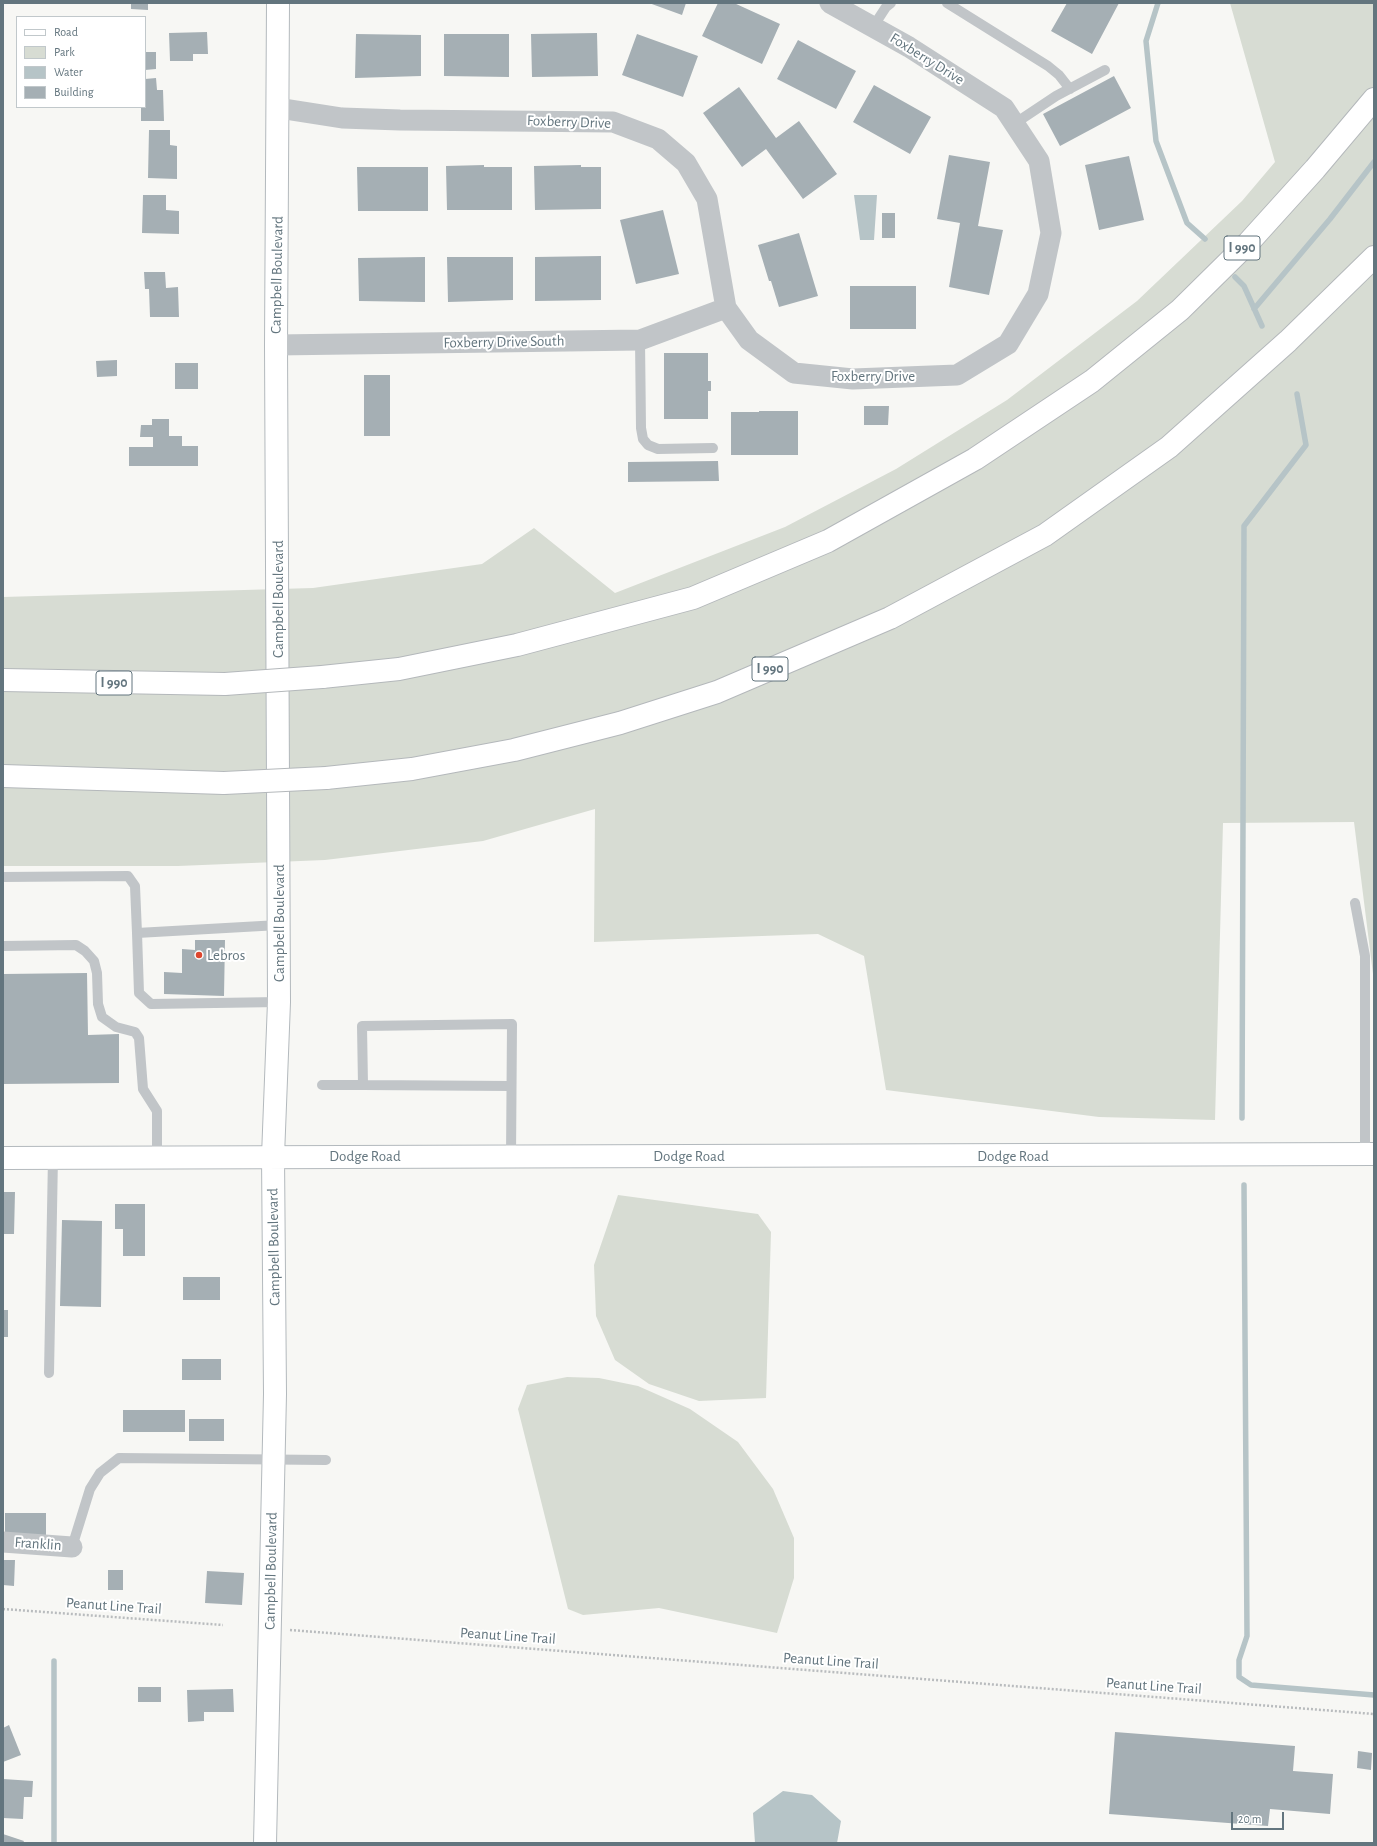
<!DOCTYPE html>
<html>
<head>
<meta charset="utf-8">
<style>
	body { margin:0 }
	#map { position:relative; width:1377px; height:1846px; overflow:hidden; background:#f7f7f4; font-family:"Alegreya Sans",sans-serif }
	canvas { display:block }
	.frame { position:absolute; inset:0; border:4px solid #63757e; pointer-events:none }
	.legend { position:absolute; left:16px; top:16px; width:130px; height:92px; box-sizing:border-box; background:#fff; border:1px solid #c1c8cb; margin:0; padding:5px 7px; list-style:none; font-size:12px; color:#63757e }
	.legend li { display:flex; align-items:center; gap:8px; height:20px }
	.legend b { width:20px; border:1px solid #c1c8cb }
	.scale { position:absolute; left:1231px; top:1812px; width:53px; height:18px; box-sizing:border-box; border:2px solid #63757e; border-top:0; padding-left:5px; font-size:12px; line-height:14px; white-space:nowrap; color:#63757e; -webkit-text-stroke:3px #fff; paint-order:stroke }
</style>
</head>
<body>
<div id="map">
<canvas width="1377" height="1846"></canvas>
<div class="frame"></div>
<ul class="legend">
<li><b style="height:5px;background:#fff"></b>Road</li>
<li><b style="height:11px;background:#d7dcd3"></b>Park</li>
<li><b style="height:11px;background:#b6c4c7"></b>Water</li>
<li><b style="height:11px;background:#a5afb4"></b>Building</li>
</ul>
<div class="scale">20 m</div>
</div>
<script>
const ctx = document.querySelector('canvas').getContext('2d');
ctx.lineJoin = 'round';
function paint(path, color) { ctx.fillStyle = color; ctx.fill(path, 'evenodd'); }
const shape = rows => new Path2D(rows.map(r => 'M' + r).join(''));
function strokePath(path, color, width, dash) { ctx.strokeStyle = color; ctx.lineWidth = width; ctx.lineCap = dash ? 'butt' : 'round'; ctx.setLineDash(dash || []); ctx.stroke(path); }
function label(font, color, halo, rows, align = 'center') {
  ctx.font = font + ' "Alegreya Sans",sans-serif'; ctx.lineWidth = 4; ctx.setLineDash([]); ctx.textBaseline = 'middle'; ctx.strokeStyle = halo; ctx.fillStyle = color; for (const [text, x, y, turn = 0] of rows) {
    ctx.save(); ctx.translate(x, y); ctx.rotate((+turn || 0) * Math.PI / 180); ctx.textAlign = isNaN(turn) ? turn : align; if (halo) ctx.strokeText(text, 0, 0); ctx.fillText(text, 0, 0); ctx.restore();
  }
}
paint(shape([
	[1230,3,1374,3,1374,982,1354,822,1223,823,1215,1120,1099,1117,886,1090,864,956,818,934,594,942,595,809,483,841,325,860,178,866,3,866,3,597,313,588,482,564,534,528,615,593,785,527,896,469,1007,400,1137,301,1242,201,1275,162],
	[618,1195,758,1214,771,1232,766,1398,699,1401,649,1384,615,1360,596,1316,594,1265],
	[567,1377,599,1378,638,1386,690,1409,738,1442,773,1489,794,1538,794,1578,777,1633,659,1608,583,1615,568,1609,518,1409,527,1385]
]), '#d7dcd3');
paint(shape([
	[854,195,877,195,874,240,860,240],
	[783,1791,812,1795,841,1821,837,1843,755,1843,753,1813]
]), '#b6c4c7');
strokePath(shape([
	[1158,3,1146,41,1156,141,1187,223,1205,239],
	[1235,277,1244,286,1262,326],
	[1254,309,1330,219,1374,162],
	[1242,1118,1244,526,1306,445,1297,394],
	[1244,1185,1247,1636,1239,1660,1239,1677,1251,1685,1374,1695],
	[54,1661,54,1843]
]), '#b6c4c7', 5.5);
paint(shape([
	[131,3,148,3,148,10,131,9],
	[649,3,686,3,682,15],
	[718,3,734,3,780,24,762,64,702,36],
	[1067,3,1119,3,1092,54,1051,31],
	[207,32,208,54,193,54,193,61,170,61,169,33],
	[597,33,598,76,532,77,531,34],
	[356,34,421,35,421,76,355,78],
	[444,34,509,34,509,77,444,76],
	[637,34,698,56,683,97,622,75],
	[798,40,856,71,836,109,777,79],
	[145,52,156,52,156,69,145,70],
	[1114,76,1131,108,1060,146,1043,114],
	[156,78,157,90,163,90,164,121,141,121,141,107,145,107,145,79],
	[874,85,931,117,910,154,853,122],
	[739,87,776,138,799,121,837,174,803,199,766,149,742,167,703,113],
	[149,130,170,130,170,145,177,146,177,179,148,178],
	[949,155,990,162,978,226,1003,230,989,295,949,287,960,223,937,219],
	[1129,156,1144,220,1099,230,1085,165],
	[484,165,484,167,512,167,512,210,447,210,446,166],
	[581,165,581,167,601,167,601,209,535,210,534,166],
	[357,167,428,167,428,211,358,211],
	[143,195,166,195,166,210,179,211,179,234,142,233],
	[663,210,679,274,636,284,620,220],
	[882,213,895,213,895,238,882,238],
	[799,233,818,296,779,307,771,281,769,281,758,245],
	[601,256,601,300,535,301,535,257],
	[425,257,425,302,359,301,358,258],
	[447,257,513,257,513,300,448,302],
	[144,272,165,272,166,288,178,287,179,317,150,317,149,289,145,289],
	[850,286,916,286,916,329,850,329],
	[664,353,708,353,708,381,711,381,711,391,708,391,708,419,664,419],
	[117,360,117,376,97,377,96,361],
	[175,363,198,363,198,389,175,389],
	[364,375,390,375,390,436,364,436],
	[864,406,889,406,888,425,864,425],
	[759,411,798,411,798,455,731,455,731,412,759,412],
	[152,419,169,419,169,436,182,436,182,446,198,446,198,466,129,466,129,447,153,447,153,437,140,437,141,425,152,425],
	[718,461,719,481,628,482,628,462],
	[195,940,225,940,224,996,164,994,164,972,182,973,182,949,195,950],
	[87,973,88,1035,119,1034,119,1083,3,1084,3,974],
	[3,1192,15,1192,14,1234,3,1234],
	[115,1204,145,1204,145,1256,123,1256,123,1229,115,1229],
	[62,1220,102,1221,101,1307,60,1306],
	[183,1277,220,1277,220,1300,183,1300],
	[3,1310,8,1310,8,1337,3,1337],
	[182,1359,221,1359,221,1380,182,1380],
	[123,1410,185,1410,185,1432,123,1432],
	[189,1419,224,1419,224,1441,189,1441],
	[5,1513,46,1513,46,1535,5,1535],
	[3,1560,15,1560,14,1586,3,1585],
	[108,1570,123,1570,123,1590,108,1590],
	[207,1571,244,1573,242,1605,205,1603],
	[138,1687,161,1687,161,1702,138,1702],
	[233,1689,234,1712,204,1712,204,1721,188,1722,187,1690],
	[9,1725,21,1755,3,1762,3,1728],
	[1115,1732,1295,1746,1293,1771,1333,1774,1330,1814,1270,1809,1268,1826,1109,1814],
	[1358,1751,1372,1753,1371,1770,1357,1768],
	[3,1779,33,1781,32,1797,24,1797,23,1819,3,1818],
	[3,1834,24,1841,23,1843,3,1843]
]), '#a5afb4');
const secondary = shape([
	[3,1158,1374,1154],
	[265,1843,275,1394,273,1156,279,1002,276,345,278,3]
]);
const highway = shape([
	[322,677,399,669,517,645,693,598,828,541,975,459,1092,381,1180,310,1249,242,1315,169,1374,99],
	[3,680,225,684],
	[3,776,224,783],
	[326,778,412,769,514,750,620,723,717,692,890,618,1045,535,1169,447,1288,341,1374,257]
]);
strokePath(secondary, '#b3b9bd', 24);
strokePath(highway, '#b4b8bb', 24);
strokePath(shape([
	[3,1609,223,1625],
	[290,1630,1374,1714]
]), '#b9bcbe', 2.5, [2, 2]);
strokePath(shape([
	[947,3,1048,66,1059,75,1070,89],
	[873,27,886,7,891,3],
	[1014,124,1056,96,1105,70],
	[640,340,641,428,643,439,648,445,658,449,713,448],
	[3,877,128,876,135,886,137,933],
	[1355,903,1365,956,1365,1154],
	[279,925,137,933,139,993,151,1004,279,1002],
	[3,946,76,945,85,951,94,961,97,973,98,1004,102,1017,116,1027,135,1032,139,1038,143,1089,157,1111,157,1156],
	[322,1085,363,1085,362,1026,512,1024,511,1157],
	[363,1085,511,1086],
	[49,1373,53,1157],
	[72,1547,90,1489,100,1473,119,1458,326,1460]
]), '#c1c5c8', 10);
strokePath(shape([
	[278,108,342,118,400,120,613,122,658,139,686,163,707,199,726,308,749,340,794,373,853,379,957,375,1008,344,1038,294,1051,233,1039,161,1004,108,909,47,830,3],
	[276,345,640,340,726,308],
	[3,1542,72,1547]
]), '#c1c5c8', 21);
strokePath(secondary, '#fff', 22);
strokePath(highway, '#fff', 22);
const highwayBridge = shape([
	[225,684,322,677],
	[224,783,326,778]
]);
strokePath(highwayBridge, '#b4b8bb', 24, []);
strokePath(highwayBridge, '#fff', 22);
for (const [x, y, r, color] of [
	[199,955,4,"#dd462e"]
]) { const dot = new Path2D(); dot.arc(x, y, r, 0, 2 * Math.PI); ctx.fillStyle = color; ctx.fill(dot); strokePath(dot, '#fff', 1.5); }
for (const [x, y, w] of [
	[1242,248,36],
	[770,669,36],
	[114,683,36]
]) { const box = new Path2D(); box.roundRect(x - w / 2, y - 12, w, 24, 3); ctx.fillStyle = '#fff'; ctx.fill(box); strokePath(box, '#63757e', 1); }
label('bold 14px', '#63757e', null, [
	["I 990",1242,248],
	["I 990",770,669],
	["I 990",114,683]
]);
label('15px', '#63757e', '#fff', [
	["Foxberry Drive",927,59,32],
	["Foxberry Drive",569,122,2],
	["Campbell Boulevard",277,275,-89],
	["Foxberry Drive South",504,342,-1],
	["Foxberry Drive",873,376],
	["Campbell Boulevard",278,599,-90],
	["Campbell Boulevard",279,923,-90],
	["Dodge Road",365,1156],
	["Dodge Road",689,1156],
	["Dodge Road",1013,1156],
	["Campbell Boulevard",274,1247,-91],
	["Franklin",38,1544,4],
	["Campbell Boulevard",271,1571,-89],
	["Peanut Line Trail",114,1606,4],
	["Peanut Line Trail",508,1636,4],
	["Peanut Line Trail",831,1661,4],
	["Peanut Line Trail",1154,1686,4]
]);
label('15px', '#63757e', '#fff', [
	["Lebros",207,955]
], 'left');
</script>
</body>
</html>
